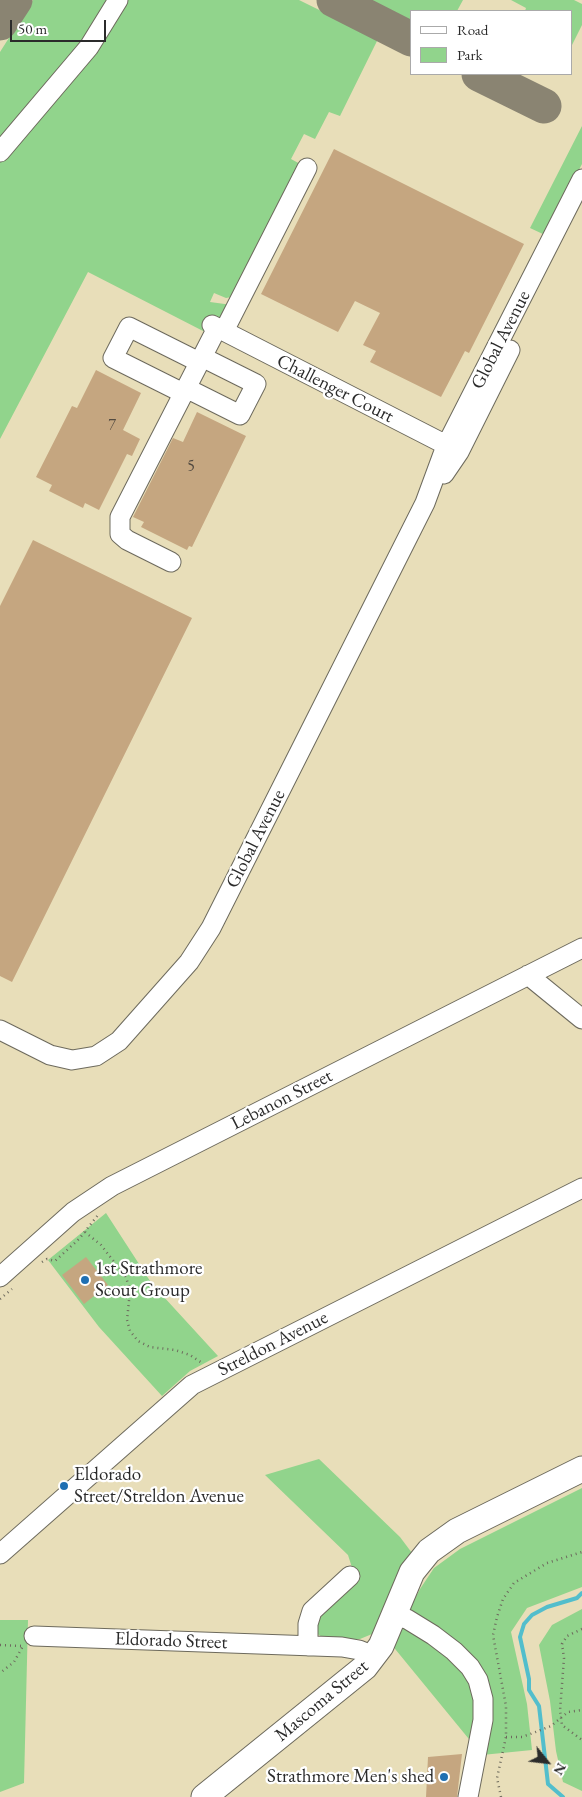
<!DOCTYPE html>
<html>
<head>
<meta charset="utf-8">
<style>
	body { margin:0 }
	#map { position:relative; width:582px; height:1797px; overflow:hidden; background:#e8deb9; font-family:"EB Garamond",serif }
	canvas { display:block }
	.legend { position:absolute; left:410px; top:10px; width:162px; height:65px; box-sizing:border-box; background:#fff; border:1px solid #aaa; margin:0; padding:6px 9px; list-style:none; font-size:15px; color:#2b2b2b }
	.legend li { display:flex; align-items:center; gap:10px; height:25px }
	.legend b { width:25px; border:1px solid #aaa }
	.north { position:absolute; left:522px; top:1737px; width:50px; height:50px; -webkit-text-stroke:4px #fff; paint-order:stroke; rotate:119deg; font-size:14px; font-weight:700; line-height:20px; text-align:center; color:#2b2b2b }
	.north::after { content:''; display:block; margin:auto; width:18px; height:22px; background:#2b2b2b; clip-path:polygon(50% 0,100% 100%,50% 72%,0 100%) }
	.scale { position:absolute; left:10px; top:20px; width:96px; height:22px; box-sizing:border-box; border:2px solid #2b2b2b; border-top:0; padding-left:6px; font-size:15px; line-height:18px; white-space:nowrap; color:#2b2b2b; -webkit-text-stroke:4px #fff; paint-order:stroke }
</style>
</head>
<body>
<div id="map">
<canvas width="582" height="1797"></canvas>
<ul class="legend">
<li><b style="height:6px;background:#fff"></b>Road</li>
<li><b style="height:14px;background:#91d48c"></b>Park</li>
</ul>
<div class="north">N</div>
<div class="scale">50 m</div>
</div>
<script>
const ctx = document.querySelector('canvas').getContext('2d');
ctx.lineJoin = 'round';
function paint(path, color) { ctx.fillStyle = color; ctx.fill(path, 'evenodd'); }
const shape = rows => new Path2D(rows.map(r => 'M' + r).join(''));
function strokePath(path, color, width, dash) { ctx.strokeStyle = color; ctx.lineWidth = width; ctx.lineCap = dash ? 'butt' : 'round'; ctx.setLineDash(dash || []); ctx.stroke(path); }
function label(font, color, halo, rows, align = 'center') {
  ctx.font = font + ' "EB Garamond",serif'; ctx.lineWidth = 4.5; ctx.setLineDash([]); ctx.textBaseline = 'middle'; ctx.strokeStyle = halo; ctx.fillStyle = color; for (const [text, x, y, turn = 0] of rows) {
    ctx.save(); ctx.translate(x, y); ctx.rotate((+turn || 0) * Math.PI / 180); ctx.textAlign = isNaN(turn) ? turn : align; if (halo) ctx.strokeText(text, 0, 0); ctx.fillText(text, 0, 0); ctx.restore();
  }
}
paint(shape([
	[33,0,111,0,105,13,0,144,0,52],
	[126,0,299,0,378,39,340,116,329,112,315,139,304,134,291,159,302,165,237,296,226,298,214,293,210,302,232,305,223,322,205,332,88,272,0,439,0,160],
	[365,0,463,0,457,11,411,11,411,23],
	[511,0,574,0,582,4,582,25,571,47,571,11,525,11,526,8],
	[582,126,582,164,545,235,530,228],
	[106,1213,152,1284,218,1356,190,1371,162,1396,99,1327,48,1260],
	[319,1459,400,1537,412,1553,379,1626,372,1634,360,1639,325,1639,316,1633,314,1618,355,1577,348,1555,265,1475],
	[582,1488,582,1587,527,1608,511,1632,527,1704,532,1750,482,1755,391,1644,420,1589,434,1568,460,1549],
	[582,1609,582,1791,563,1782,556,1751,550,1701,539,1645,552,1625],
	[0,1620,28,1620,24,1783,0,1792]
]), '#91d48c');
strokePath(shape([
	[563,1797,548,1784,539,1706,529,1690,529,1679,520,1637,524,1624,532,1615,547,1607,577,1598,582,1593]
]), '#52becc', 4);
strokePath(shape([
	[334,0,411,39],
	[0,23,15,0],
	[479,74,544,106]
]), '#8a8472', 35);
paint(shape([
	[334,149,524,244,469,353,465,351,441,397,370,362,376,351,363,345,380,313,355,301,338,332,261,294],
	[96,370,141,393,123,430,140,439,132,456,127,454,99,510,85,503,83,508,49,491,52,485,36,477,72,406,77,408],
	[197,412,246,436,192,547,189,546,187,550,141,527,144,522,133,517,173,438,183,442],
	[33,540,192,618,12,982,0,976,0,606],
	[86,1257,108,1285,84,1304,62,1275],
	[462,1754,457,1797,426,1797,428,1757]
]), '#c5a680');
const minor = shape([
	[0,152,89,47,118,0],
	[212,325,458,451],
	[224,331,307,168],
	[186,388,240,415,256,384,202,357],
	[183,393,113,358,129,327,199,362],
	[444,474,459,452,510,350],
	[171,562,127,540,120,534,120,517,217,328],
	[528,975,582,1019],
	[0,1030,50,1055,72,1060,96,1056,119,1041,189,962,211,928,425,503,446,446,582,179],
	[0,1277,73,1212,112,1186,582,948],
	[0,1554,192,1385,582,1188],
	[393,1616,407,1619,433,1635,454,1651,470,1667,478,1680,483,1699,483,1720,468,1797],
	[34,1636,342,1647,359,1650,374,1656],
	[308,1646,308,1624,312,1611,350,1576]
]);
const major = shape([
	[204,1797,365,1667,381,1646,412,1572,429,1551,457,1531,582,1469]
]);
strokePath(minor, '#6d6a5d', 21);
strokePath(major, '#6d6a5d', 27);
strokePath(shape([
	[85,1232,101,1245,126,1277,130,1291,127,1320,130,1331,138,1341,150,1347,175,1350,190,1355,202,1363],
	[42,1262,47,1259,55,1261,79,1239,98,1215],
	[0,1299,12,1289],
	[582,1629,567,1636,562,1644,564,1658,560,1711,562,1725,582,1740],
	[0,1645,23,1646,14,1662,0,1673],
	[506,1737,522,1737,533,1733,551,1726,568,1712,582,1710],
	[501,1797,497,1778,506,1737,506,1706,493,1635,497,1617,503,1599,514,1583,547,1563,582,1552]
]), '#6d6a5d', 2.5, [1, 4]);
strokePath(minor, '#fff', 19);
strokePath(major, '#fff', 25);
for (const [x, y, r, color] of [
	[85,1280,5,"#1f6fb2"],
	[64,1486,5,"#1f6fb2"],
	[444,1777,5,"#1f6fb2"]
]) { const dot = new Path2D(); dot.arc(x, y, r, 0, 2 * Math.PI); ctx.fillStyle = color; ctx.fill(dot); strokePath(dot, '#fff', 2); }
label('16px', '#524a40', null, [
	["7",112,426],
	["5",191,467]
]);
label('19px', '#2b2b2b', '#fff', [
	["Global Avenue",501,340,-63],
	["Challenger Court",335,389,27],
	["Global Avenue",256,839,-63],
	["Lebanon Street",282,1100,-27],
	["Streldon Avenue",273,1344,-27],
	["Eldorado Street",171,1641,2],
	["Mascoma Street",322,1701,-40]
]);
label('19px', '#2b2b2b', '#fff', [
	["1st Strathmore",95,1269],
	["Scout Group",95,1291],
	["Eldorado",74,1475],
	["Street/Streldon Avenue",74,1497],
	["Strathmore Men's shed",434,1777,"right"]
], 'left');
</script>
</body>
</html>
